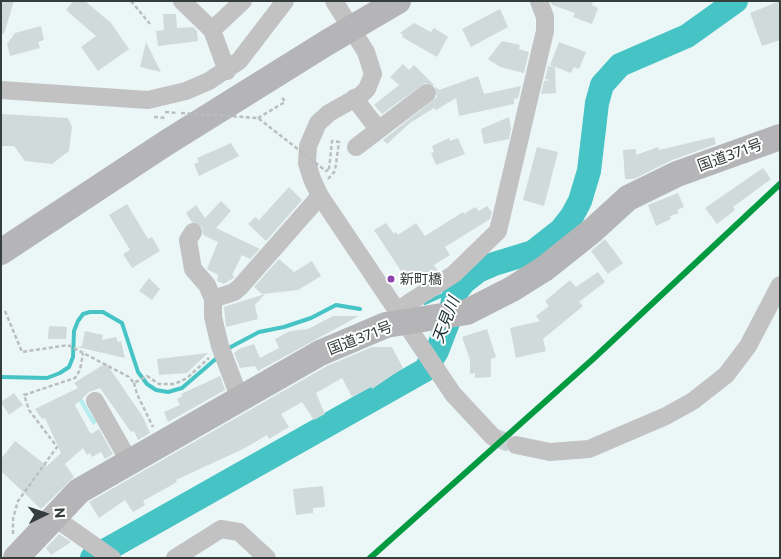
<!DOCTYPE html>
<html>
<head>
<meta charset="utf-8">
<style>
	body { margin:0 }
	#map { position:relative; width:781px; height:559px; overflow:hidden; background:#ebf6f6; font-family:Commissioner,sans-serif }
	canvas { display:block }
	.frame { position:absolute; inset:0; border:2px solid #353d3d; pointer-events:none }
	.north { position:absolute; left:20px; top:489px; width:50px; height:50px; -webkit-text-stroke:4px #fff; paint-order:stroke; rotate:86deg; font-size:14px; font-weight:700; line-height:20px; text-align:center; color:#353d3d }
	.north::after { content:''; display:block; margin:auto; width:18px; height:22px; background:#353d3d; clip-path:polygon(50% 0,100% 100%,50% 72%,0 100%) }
</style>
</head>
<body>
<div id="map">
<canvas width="781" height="559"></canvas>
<div class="frame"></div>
<div class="north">N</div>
</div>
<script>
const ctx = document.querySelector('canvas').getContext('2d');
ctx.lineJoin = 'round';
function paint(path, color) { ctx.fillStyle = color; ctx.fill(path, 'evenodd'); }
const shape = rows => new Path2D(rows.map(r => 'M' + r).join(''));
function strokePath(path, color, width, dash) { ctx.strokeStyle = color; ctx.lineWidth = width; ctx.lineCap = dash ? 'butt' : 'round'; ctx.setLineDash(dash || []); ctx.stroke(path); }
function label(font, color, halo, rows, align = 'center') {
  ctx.font = font + ' Commissioner,"Noto Sans JP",sans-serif'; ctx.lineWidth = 4; ctx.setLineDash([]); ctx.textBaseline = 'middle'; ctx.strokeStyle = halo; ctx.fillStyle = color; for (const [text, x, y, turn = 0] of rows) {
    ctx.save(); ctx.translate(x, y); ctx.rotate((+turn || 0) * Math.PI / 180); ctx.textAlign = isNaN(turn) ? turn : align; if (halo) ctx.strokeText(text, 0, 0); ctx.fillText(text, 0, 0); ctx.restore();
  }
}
paint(shape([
	[82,398,94,419,100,420,93,425,78,400]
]), '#b6edee');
strokePath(shape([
	[425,303,447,293,464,282],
	[227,349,259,332,284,327,311,318,336,305,360,309],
	[1,377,47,378,60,373,69,367,73,357,74,331,78,321,83,314,90,312,103,312,122,323,138,372,147,384,156,390,168,392,182,388,218,357]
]), '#46c4c5', 4);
strokePath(shape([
	[92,558,425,370,437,351,449,320,454,295,464,282,478,271,494,264,533,252,561,230,572,216,580,201,589,171,597,103,602,85,620,65,687,36,736,1]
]), '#46c4c5', 24);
paint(shape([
	[1,1,14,1,4,34,1,34],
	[73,1,85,1,111,23,129,49,98,71,81,47,96,36,66,10],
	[550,1,593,1,592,5,598,8,592,24,573,17,575,13,552,5],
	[780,1,780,40,762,46,750,13],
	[500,9,508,27,471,47,462,29],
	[163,14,176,14,177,28,193,27,197,31,198,41,158,46,156,31,164,30],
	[414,23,431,32,434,28,448,37,437,57,402,37,403,35,400,33],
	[41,26,44,40,38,42,40,48,10,56,7,44,15,33],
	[502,41,520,45,519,49,529,52,524,73,500,67,488,59],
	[146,42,161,72,140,67],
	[559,42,586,52,579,69,574,67,571,73,550,65],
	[403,64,409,70,414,65,439,90,478,76,484,94,521,86,518,98,514,99,514,104,459,116,456,98,436,110,434,108,410,123,387,144,383,140,437,97,435,86,425,83,382,114,374,105,399,85,390,77],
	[548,66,555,67,556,93,541,94,544,81,550,80,545,79],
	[1,114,68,118,72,127,69,151,52,164,25,161,14,146,1,146],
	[509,117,511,129,509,139,484,144,481,129],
	[714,137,716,144,670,161,634,179,625,179,623,150,636,149,636,155,658,147,659,150],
	[449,138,450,141,458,138,465,154,436,165,431,153,434,152,432,146],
	[231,143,239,156,199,176,194,164,199,162,197,158],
	[537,147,558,152,544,206,523,200],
	[763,168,771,179,733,207,735,210,717,224,705,208],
	[289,187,302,200,266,241,248,224,255,217,259,220],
	[678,193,684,207,677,210,679,213,670,216,671,219,656,226,648,205],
	[221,201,231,211,216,228,260,249,250,259,242,255,232,275,235,277,224,284,217,281,218,275,207,269,218,242,203,235,202,227,192,222,186,213,196,205,205,218],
	[127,204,148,239,152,237,160,251,132,268,123,254,130,250,109,215],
	[487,206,492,212,490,219,445,247,450,255,434,265,438,271,418,285,410,274,405,277,374,230,386,223,394,234,396,232,398,235,416,223,425,236,463,212,464,214,475,207,479,211],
	[605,239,623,263,608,274,591,251],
	[279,259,294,272,312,261,321,276,298,290,262,294,254,287],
	[598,272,605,282,579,302,583,306,543,339,546,351,516,358,510,328,540,321,536,316,549,306,545,301,570,280,576,287],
	[149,278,160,289,152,300,139,291],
	[265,294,255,305,258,319,226,327,224,307],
	[333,316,359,316,258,371,255,366,240,368,234,353,239,349,254,344,260,358,279,348,275,339,290,331,308,329],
	[49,326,67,327,66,339,48,339],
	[487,329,496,357,491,359,491,377,475,378,475,373,470,374,470,360,462,337],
	[85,331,103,335,102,340,116,337,118,342,121,341,125,358,77,347,82,346],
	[372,347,392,347,403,368,372,389,371,387,352,397,342,378,316,393,325,414,314,420,302,402,281,414,289,427,269,439,267,435,243,449,176,480,177,482,143,501,145,505,133,512,125,500,99,518,89,502,327,366],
	[208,353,187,373,159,375,157,359],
	[106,363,143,417,150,433,138,440,134,431,131,432,100,388,89,392,75,405,89,431,91,434,99,429,113,454,105,459,101,452,92,457,90,453,87,455,83,448,65,464,74,477,41,509,1,471,1,459,15,441,47,466,61,453,45,418,42,419,35,409,78,388,74,383],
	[220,376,225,390,168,422,164,412,180,405,177,399,182,396,181,394],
	[14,393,23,405,9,415,1,402],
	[323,486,325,507,313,508,313,513,296,515,293,489],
	[59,534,71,542,51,555,46,548]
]), '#d1dada');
strokePath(shape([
	[493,437,516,445]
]), '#c7d1d1', 18, [18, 9]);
strokePath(shape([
	[131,1,150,24],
	[165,112,177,113],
	[154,117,167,118],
	[258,118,285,102,281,96],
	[328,179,335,171,339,142,332,141,329,169],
	[5,311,22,352,68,345,129,377,134,383,147,376,159,384,175,384,187,378,209,358],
	[134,383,137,394,153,427],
	[13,534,13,519,18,501,57,447,29,410,24,395,75,378,80,370,83,353]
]), '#bbbebe', 2.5, [4, 2.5]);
strokePath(shape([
	[182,1,212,30],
	[334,1,366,52,373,74,367,89,361,95,329,113,318,123,308,146,307,163,312,179,320,196,453,394,493,437],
	[227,71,212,30,243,1],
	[1,90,148,100,186,91,209,81,239,61,285,1],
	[354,98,378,129],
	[356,147,427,93],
	[193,232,188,240,193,269,207,285,213,299,213,317,220,346,240,399],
	[213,299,234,292,240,287,320,196],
	[401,314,407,304,454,274,498,231,545,31,545,17,539,1],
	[95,401,129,461],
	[516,445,550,452,589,449,666,416,693,401,726,375,748,346,780,285],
	[55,518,112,558],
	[175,558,221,529,239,532,267,558]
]), '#c2c2c3', 18);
strokePath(shape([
	[1,252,166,143,328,42,398,1],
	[16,558,79,491,320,353,386,325,467,312,512,289,544,269,593,230,628,198,677,174,780,137]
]), '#b5b5b7', 26);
strokePath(shape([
	[181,113,258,118,326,171,329,169]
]), '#bbbebe', 2.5, [4, 2.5]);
strokePath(shape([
	[370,558,593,359,780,184]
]), '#009a41', 6);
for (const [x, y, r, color] of [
	[391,279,4.5,"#8e44ad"]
]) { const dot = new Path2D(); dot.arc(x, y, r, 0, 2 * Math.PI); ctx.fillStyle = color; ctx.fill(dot); strokePath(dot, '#fff', 2); }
label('14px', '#353d3d', '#fff', [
	["新町橋",400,279]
], 'left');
label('15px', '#353d3d', '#fff', [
	["国道371号",730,155,-20],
	["国道371号",360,338,-21]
]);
label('italic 16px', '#172e2e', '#fff', [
	["天見川",446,320,-69]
]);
</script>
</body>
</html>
